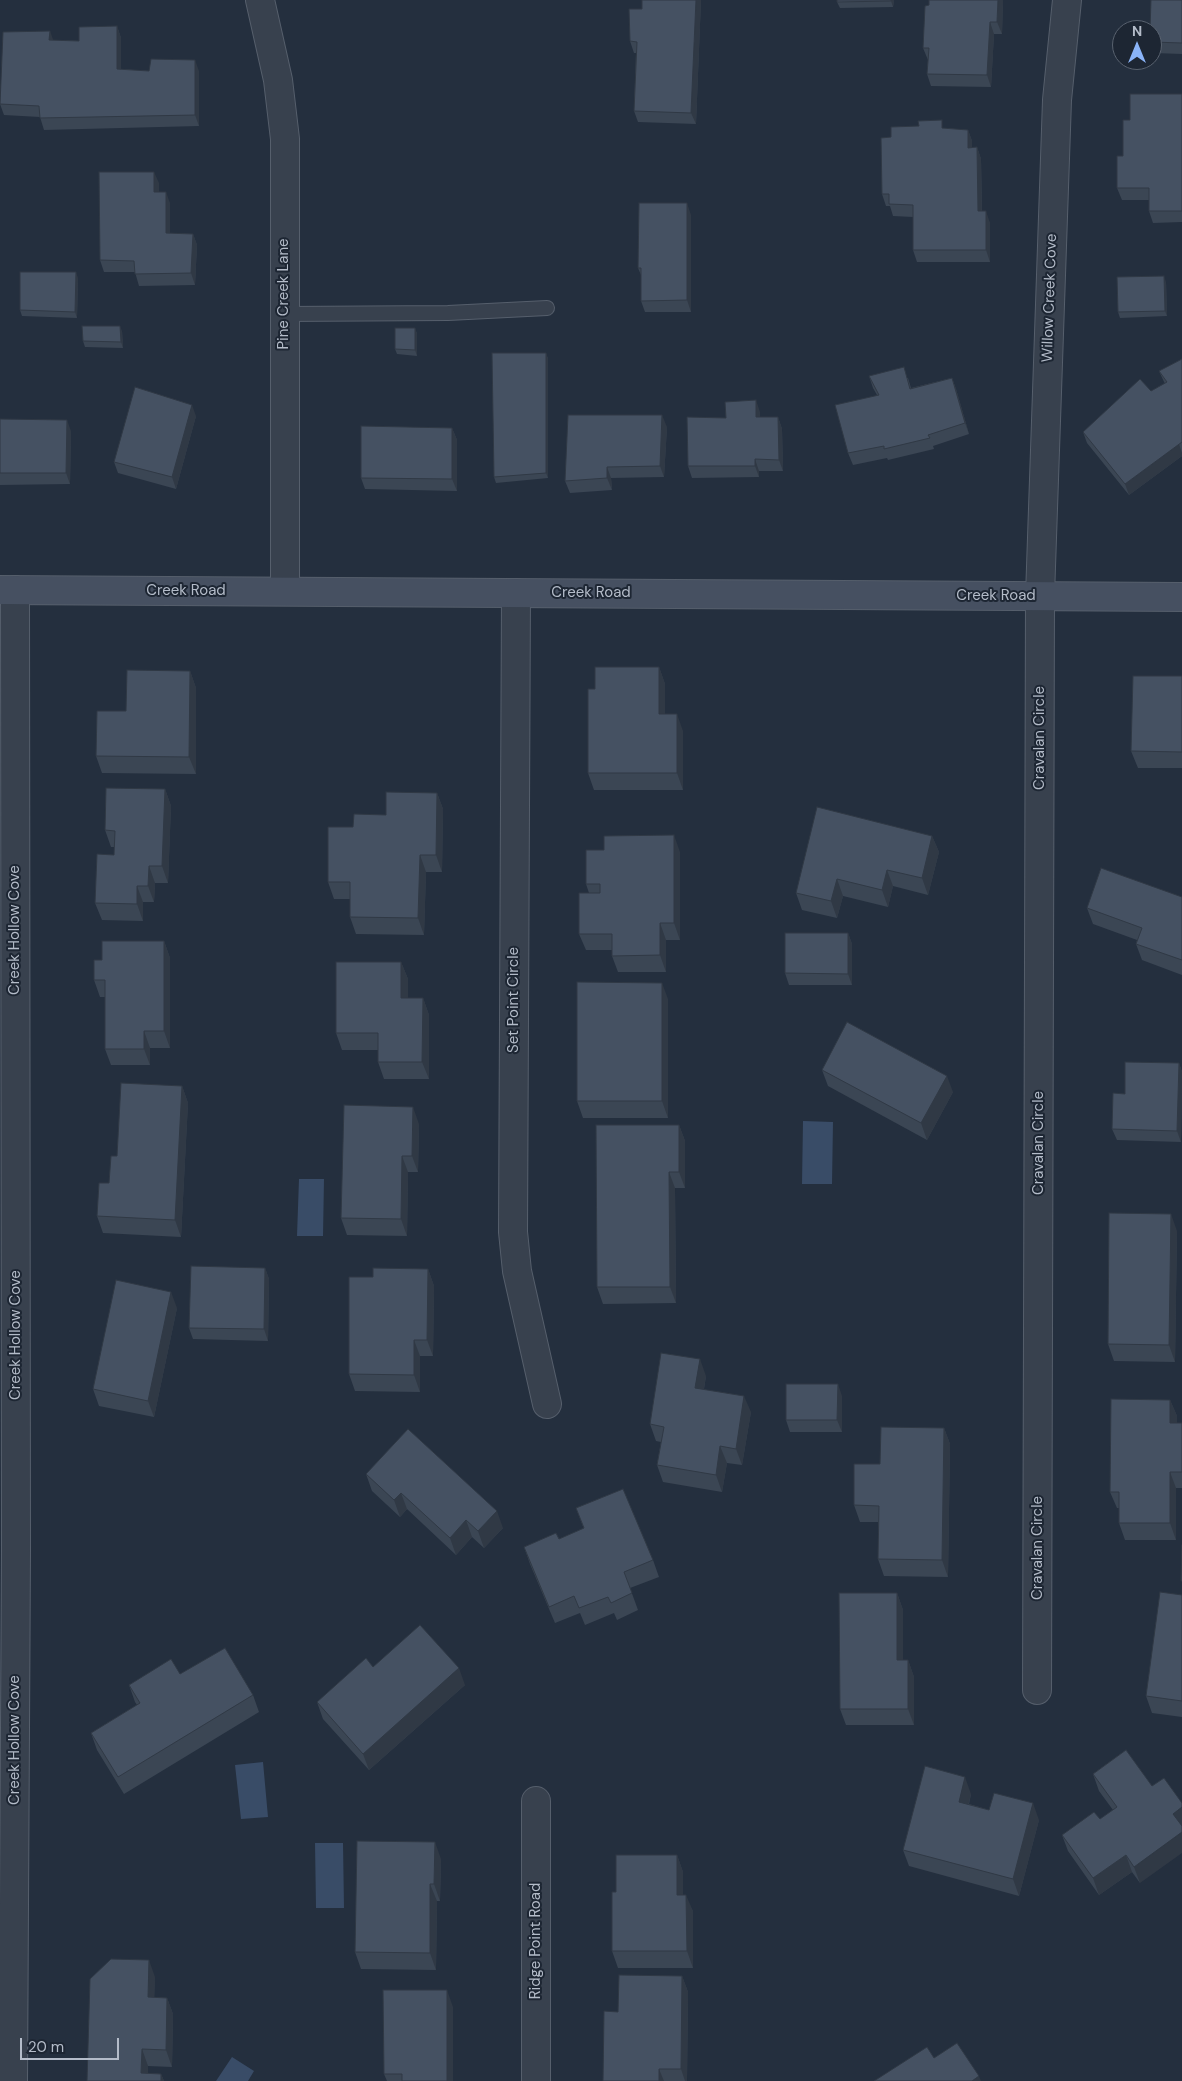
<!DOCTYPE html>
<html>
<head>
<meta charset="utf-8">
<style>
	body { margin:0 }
	#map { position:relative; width:1182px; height:2081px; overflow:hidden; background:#242f3e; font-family:"DM Sans",sans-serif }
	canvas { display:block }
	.north { position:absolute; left:1112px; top:20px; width:50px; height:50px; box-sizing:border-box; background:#1d2633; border:1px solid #59626f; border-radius:50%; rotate:0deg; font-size:14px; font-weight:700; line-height:20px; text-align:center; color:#b4bcc9 }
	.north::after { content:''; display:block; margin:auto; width:18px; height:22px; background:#8ab4f8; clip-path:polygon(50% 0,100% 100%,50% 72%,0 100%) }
	.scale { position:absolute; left:20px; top:2038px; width:99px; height:22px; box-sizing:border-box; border:2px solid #b4bcc9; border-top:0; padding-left:6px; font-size:15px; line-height:18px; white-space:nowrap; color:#b4bcc9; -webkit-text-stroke:4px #1d2633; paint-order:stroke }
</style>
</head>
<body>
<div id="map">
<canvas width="1182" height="2081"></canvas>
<div class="north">N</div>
<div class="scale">20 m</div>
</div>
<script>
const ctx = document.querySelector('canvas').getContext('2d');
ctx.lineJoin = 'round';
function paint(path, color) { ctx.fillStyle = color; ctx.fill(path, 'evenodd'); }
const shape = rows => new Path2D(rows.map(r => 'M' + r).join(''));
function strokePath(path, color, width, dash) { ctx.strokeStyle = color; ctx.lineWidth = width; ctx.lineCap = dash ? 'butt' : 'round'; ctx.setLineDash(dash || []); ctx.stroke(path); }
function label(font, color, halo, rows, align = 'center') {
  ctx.font = font + ' "DM Sans",sans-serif'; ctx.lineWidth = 4; ctx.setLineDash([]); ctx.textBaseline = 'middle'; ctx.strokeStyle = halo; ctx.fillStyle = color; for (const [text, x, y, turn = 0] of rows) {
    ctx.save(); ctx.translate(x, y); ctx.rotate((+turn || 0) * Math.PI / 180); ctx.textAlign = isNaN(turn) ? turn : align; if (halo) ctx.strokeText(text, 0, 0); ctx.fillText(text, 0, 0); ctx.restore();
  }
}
paint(shape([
	[803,1121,833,1122,832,1184,802,1184],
	[299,1179,324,1179,323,1236,297,1236],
	[263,1762,268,1817,241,1819,235,1765],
	[315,1843,343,1843,344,1908,316,1908],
	[232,2057,254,2071,248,2081,216,2081]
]), '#394c67');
const lane = shape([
	[284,314,448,313,547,308]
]);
const street = shape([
	[260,0,278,80,285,139,285,591],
	[516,593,513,1232,517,1271,547,1404],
	[1037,1690,1040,596,1057,100,1067,0],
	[13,2081,16,1551,15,590],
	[536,2081,536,1801]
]);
const secondary = shape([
	[0,590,1182,597]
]);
strokePath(lane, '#565f6c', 16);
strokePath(street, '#565f6c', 30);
strokePath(secondary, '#565f6c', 30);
strokePath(lane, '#38414e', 14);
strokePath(street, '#38414e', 28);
strokePath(secondary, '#465061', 28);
paint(shape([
	[642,0,701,0,696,124,638,122,634,111,636,53,634,53,630,41,642,9],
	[894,0,893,7,840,8,837,2],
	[1003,0,1002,34,994,34,991,87,931,86,927,74,928,60,923,48],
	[1182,0,1182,54,1154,53,1152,48,1152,30],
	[117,26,121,38,121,69,149,71,199,71,199,126,44,130,40,117,4,115,0,104,53,40,79,41],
	[1182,94,1182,222,1153,223,1149,211,1149,200,1122,200,1117,188,1130,120],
	[945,128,968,130,972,141,972,148,977,147,981,159,982,211,990,223,990,262,917,262,913,250,913,217,893,216,890,206,886,206,882,194,891,137],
	[159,183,159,192,170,203,170,233,193,234,197,245,195,285,139,286,135,272,104,272,100,260],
	[691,215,691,312,645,312,641,301,641,275,638,268],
	[78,278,77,318,22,316,20,310],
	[1166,282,1167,316,1120,318,1118,312],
	[415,328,417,334,417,356,397,354,395,349],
	[122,331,123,348,85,347,83,341],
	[546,353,548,359,548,478,496,483,494,477],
	[1182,359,1182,456,1129,495,1087,443,1083,432,1165,384,1159,371],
	[869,376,908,378,911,388,952,378,956,389,969,434,933,446,934,449,888,460,887,458,853,465,848,453,877,395,873,388],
	[760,412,760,417,778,417,782,429,783,471,759,471,759,477,692,478,688,466,726,418],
	[196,416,176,489,118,473,114,462],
	[0,419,71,431,70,484,0,485],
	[667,427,664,477,611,478,612,490,570,493,565,481],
	[452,428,457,440,457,491,365,489,361,478],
	[659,667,665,684,665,714,683,731,683,790,594,790,588,773,595,689],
	[190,671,196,688,196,774,102,773,96,756],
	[1182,676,1182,768,1138,768,1131,751],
	[165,789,171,806,168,883,155,883,154,902,143,902,143,921,102,920,95,903,114,855,114,847,111,847,105,830],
	[437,793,443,809,442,872,426,872,424,935,356,934,350,917,350,899,334,899,328,882,353,827,386,815],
	[932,836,939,852,928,895,893,886,888,907,843,896,837,918,802,910,796,893],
	[680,852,680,940,666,940,666,972,618,972,612,956,612,950,586,950,579,934,589,893,586,884],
	[1182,897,1182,975,1142,960,1136,944,1137,940,1093,924,1087,908],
	[848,933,852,944,852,985,789,985,785,973],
	[164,941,170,958,170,1048,150,1048,150,1065,111,1065,105,1049,105,997,100,997,94,980,102,960],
	[401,962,408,979,408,998,423,998,429,1015,429,1079,384,1079,378,1062,378,1050,342,1050,336,1033],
	[668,999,668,1118,583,1118,577,1101],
	[1179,1063,1182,1072,1181,1142,1117,1140,1112,1129],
	[822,1070,953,1092,927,1140,828,1086],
	[182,1086,188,1103,181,1237,103,1233,97,1216,109,1183],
	[419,1124,418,1172,408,1172,407,1236,347,1235,341,1218],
	[679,1125,685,1141,685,1188,675,1188,676,1303,603,1304,597,1287],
	[1177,1231,1175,1362,1114,1361,1108,1344],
	[265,1268,269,1279,268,1341,193,1339,189,1328],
	[428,1269,434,1286,433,1356,420,1356,420,1392,355,1391,349,1374,373,1277],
	[177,1308,154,1417,99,1406,93,1389],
	[706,1376,704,1389,751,1412,742,1465,727,1463,722,1492,663,1482,657,1465,661,1442,656,1441,650,1424],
	[842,1396,842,1432,790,1432,786,1420],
	[1170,1400,1177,1416,1177,1423,1182,1423,1182,1488,1176,1488,1176,1540,1125,1540,1119,1523,1119,1508,1117,1508,1110,1492],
	[944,1428,950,1444,948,1577,884,1576,878,1559,878,1522,860,1522,854,1505,880,1464],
	[366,1474,503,1528,484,1548,472,1537,456,1555,407,1509,400,1517,372,1491],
	[576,1508,653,1560,659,1577,630,1588,638,1610,617,1620,614,1613,585,1625,580,1613,555,1623,530,1564,524,1547,559,1539,584,1529],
	[897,1593,903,1610,903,1660,908,1660,914,1677,914,1725,846,1725,840,1709],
	[1182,1595,1182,1717,1152,1713,1146,1696],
	[373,1667,465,1685,369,1770,323,1719,317,1702],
	[180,1674,253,1695,259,1712,124,1794,97,1750,91,1733,137,1705,135,1702,129,1685],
	[1126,1750,1140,1883,1132,1872,1099,1895,1068,1851,1062,1835,1100,1819,1113,1810,1099,1791,1093,1774],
	[971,1794,969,1804,989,1810,1039,1820,1019,1896,909,1866,903,1850],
	[677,1855,683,1872,683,1895,693,1911,693,1968,618,1968,612,1951,616,1892],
	[441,1859,440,1901,437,1901,436,1970,361,1969,355,1952],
	[682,1976,688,1992,687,2081,603,2081,618,2012],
	[155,1977,154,1997,167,1998,173,2014,172,2067,148,2066,148,2073,161,2074,164,2081,87,2081],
	[453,2007,453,2081,387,2081,384,2074]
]), '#3b4654');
paint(shape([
	[696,0,701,0,696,124,691,113],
	[891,0,894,0,893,7,891,1],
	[998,0,1003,0,1002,34,997,22],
	[990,22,994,34,991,87,987,75],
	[117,26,121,38,121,80,117,69],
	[50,31,54,42,49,40],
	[195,60,199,71,199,126,195,115],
	[968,130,972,141,972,160,968,148],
	[977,147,981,159,982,223,978,211],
	[154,172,159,183,159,203,154,192],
	[166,192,170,203,170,245,166,233],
	[687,203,691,215,691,312,687,300],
	[986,211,990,223,990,262,986,250],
	[193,234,197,245,195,285,191,273],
	[76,272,78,278,77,318,75,312],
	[1164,276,1166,282,1167,316,1165,311],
	[120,326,122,331,123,348,121,342],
	[415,328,417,334,417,356,415,350],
	[546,353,548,359,548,478,546,473],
	[952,378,956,389,969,434,965,423],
	[756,400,760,412,760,429,756,417],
	[192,405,196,416,176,489,172,477],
	[662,415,667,427,664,477,660,466],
	[778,417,782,429,783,471,779,460],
	[67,420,71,431,70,484,66,473],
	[452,428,457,440,457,491,452,479],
	[1179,444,1182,453,1182,456,1129,495,1125,484],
	[755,459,759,471,759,477,755,466],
	[607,467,611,478,612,490,607,478],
	[659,667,665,684,665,731,659,714],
	[190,671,196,688,196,774,189,757],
	[677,714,683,731,683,790,677,773],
	[165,789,171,806,168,883,162,866],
	[437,793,443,809,442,872,436,855],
	[674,835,680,852,680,940,674,923],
	[932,836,939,852,928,895,922,878],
	[420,855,426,872,424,935,418,918],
	[149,866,155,883,154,902,148,886],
	[887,870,893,886,888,907,882,890],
	[837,879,843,896,837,918,831,901],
	[137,886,143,902,143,921,137,904],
	[660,923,666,940,666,972,660,955],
	[848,933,852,944,852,985,848,974],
	[164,941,170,958,170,1048,164,1031],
	[401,962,408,979,408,1015,401,998],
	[662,983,668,999,668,1118,662,1101],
	[423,998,429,1015,429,1079,422,1062],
	[144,1031,150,1048,150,1065,144,1049],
	[1179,1063,1182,1072,1181,1142,1177,1131],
	[947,1076,953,1092,927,1140,921,1123],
	[182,1086,188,1103,181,1237,175,1220],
	[413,1107,419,1124,418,1172,412,1156],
	[679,1125,685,1141,685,1188,679,1172],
	[402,1156,408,1172,407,1236,401,1219],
	[669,1172,675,1188,676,1303,670,1287],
	[1171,1214,1177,1231,1175,1362,1169,1345],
	[265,1268,269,1279,268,1341,264,1329],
	[428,1269,434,1286,433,1356,427,1340],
	[171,1292,177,1308,154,1417,148,1401],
	[414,1340,420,1356,420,1392,414,1375],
	[700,1359,706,1376,701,1405,695,1388],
	[838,1384,842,1396,842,1432,837,1420],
	[744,1396,751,1412,742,1465,736,1449],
	[1170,1400,1177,1416,1177,1440,1170,1423],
	[944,1428,950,1444,948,1577,942,1560],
	[720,1446,727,1463,722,1492,716,1475],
	[1170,1472,1176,1488,1176,1540,1170,1523],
	[401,1493,407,1509,400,1517,394,1500],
	[497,1511,503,1528,484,1548,478,1531],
	[466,1520,472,1537,456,1555,450,1538],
	[897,1593,903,1610,903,1677,897,1660],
	[908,1660,914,1677,914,1725,908,1709],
	[459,1668,465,1685,369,1770,363,1754],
	[965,1777,971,1794,965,1818,959,1802],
	[1033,1803,1039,1820,1019,1896,1013,1879],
	[1182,1807,1182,1829,1173,1814],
	[1182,1832,1182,1853,1140,1883,1134,1867],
	[435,1842,441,1859,440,1901,434,1884],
	[677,1855,683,1872,683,1911,677,1895],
	[1126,1855,1132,1872,1099,1895,1093,1878],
	[430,1884,437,1901,436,1970,430,1953],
	[686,1895,693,1911,693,1968,687,1951],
	[149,1960,155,1977,154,2014,148,1997],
	[682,1976,688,1992,687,2081,685,2081,681,2069],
	[447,1990,453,2007,453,2081,447,2081],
	[167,1998,173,2014,172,2067,166,2050],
	[142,2049,148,2066,148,2081,141,2073],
	[659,2069,664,2081,659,2081],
	[161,2074,164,2081,161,2081],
	[979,2076,981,2081,972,2081]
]), '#303945');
const building = shape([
	[642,0,696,0,691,113,634,111,637,42,630,41,629,9,642,9,642,0],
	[837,0,891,0,891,1,837,2,837,0],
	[929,0,998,0,997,22,990,22,987,75,927,74,929,48,923,48,925,6,929,5,929,0],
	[1151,0,1182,0,1182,43,1152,42,1152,30,1150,30,1151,0],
	[117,26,117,69,149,71,151,59,195,60,195,115,40,118,39,106,0,104,3,32,50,31,49,40,79,41,79,27,117,26],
	[1130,94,1182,94,1182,211,1149,211,1149,188,1117,188,1117,156,1123,156,1123,120,1130,120,1130,94],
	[942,120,942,128,968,130,968,148,977,147,978,211,986,211,986,250,913,250,913,205,889,204,889,194,882,194,881,138,891,137,891,127,919,126,918,121,942,120],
	[99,172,154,172,154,192,166,192,166,233,193,234,191,273,135,274,134,261,100,260,99,172],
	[639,203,687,203,687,300,641,301,641,268,638,268,639,203],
	[20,272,76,272,75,312,20,310,20,272],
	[1164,276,1165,311,1118,312,1117,277,1164,276],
	[82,326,120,326,121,342,83,341,82,326],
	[395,328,415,328,415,350,395,349,395,328],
	[492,353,546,353,546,473,494,477,492,353],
	[1182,359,1182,442,1125,484,1083,432,1140,379,1151,391,1167,382,1159,371,1182,359],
	[904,367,910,389,952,378,965,423,928,435,930,438,884,449,884,446,848,453,835,405,879,395,869,376,904,367],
	[135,387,192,405,172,477,114,462,135,387],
	[756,400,756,417,778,417,779,460,755,459,755,466,688,466,687,417,726,418,725,402,756,400],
	[568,415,662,415,660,466,607,467,607,478,565,481,568,415],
	[0,419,67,420,66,473,0,473,0,419],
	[361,426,452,428,452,479,361,478,361,426],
	[595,667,659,667,659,714,677,714,677,773,588,773,588,689,595,689,595,667],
	[127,670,190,671,189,757,96,756,97,711,126,711,127,670],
	[1133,676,1182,676,1182,752,1131,751,1133,676],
	[106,788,165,789,162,866,149,866,148,886,137,886,137,904,95,903,97,854,114,855,115,831,105,830,106,788],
	[386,792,437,793,436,855,420,855,418,918,350,917,350,882,328,882,328,827,353,827,354,814,386,815,386,792],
	[817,807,932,836,922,878,887,870,882,890,837,879,831,901,796,893,817,807],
	[674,835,674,923,660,923,660,955,612,956,612,934,579,934,579,893,600,893,600,884,586,884,586,850,604,850,604,836,674,835],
	[1101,868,1182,897,1182,960,1136,944,1142,928,1087,908,1101,868],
	[785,933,848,933,848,974,785,973,785,933],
	[102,941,164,941,164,1031,144,1031,144,1049,105,1049,105,980,94,980,94,960,102,960,102,941],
	[336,962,401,962,401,998,423,998,422,1062,378,1062,378,1033,336,1033,336,962],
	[577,982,662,983,662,1101,577,1101,577,982],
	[847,1022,947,1076,921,1123,822,1070,847,1022],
	[1125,1062,1179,1063,1177,1131,1112,1129,1113,1093,1125,1094,1125,1062],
	[121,1083,182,1086,175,1220,97,1216,99,1183,109,1183,111,1156,117,1156,121,1083],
	[344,1105,413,1107,412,1156,402,1156,401,1219,341,1218,344,1105],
	[596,1125,679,1125,679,1172,669,1172,670,1287,597,1287,596,1125],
	[1109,1213,1171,1214,1169,1345,1108,1344,1109,1213],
	[191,1266,265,1268,264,1329,189,1328,191,1266],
	[373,1268,428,1269,427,1340,414,1340,414,1375,349,1374,349,1277,373,1277,373,1268],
	[116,1280,171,1292,148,1401,93,1389,116,1280],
	[661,1353,700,1359,695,1388,744,1396,736,1449,720,1446,716,1475,657,1465,664,1427,650,1424,661,1353],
	[786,1384,838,1384,837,1420,786,1420,786,1384],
	[1111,1399,1170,1400,1170,1423,1182,1423,1182,1472,1170,1472,1170,1523,1119,1523,1119,1492,1110,1492,1111,1399],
	[881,1427,944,1428,942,1560,878,1559,879,1506,854,1505,854,1464,880,1464,881,1427],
	[408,1429,497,1511,478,1531,466,1520,450,1538,401,1493,394,1500,366,1474,408,1429],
	[623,1489,653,1560,624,1572,632,1593,611,1603,608,1597,579,1608,574,1596,549,1607,524,1547,556,1533,559,1539,584,1528,576,1508,623,1489],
	[1182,1545,1182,1581,1181,1581,1182,1545],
	[1160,1592,1182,1595,1182,1701,1146,1696,1160,1592],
	[839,1593,897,1593,897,1660,908,1660,908,1709,840,1709,839,1593],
	[420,1625,459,1668,363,1754,317,1702,366,1658,373,1667,420,1625],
	[225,1648,253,1695,118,1777,91,1733,140,1703,129,1685,171,1659,180,1674,225,1648],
	[1126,1750,1152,1786,1164,1778,1182,1803,1182,1807,1173,1814,1182,1826,1182,1832,1134,1867,1126,1855,1093,1878,1062,1835,1094,1812,1100,1819,1117,1807,1093,1774,1126,1750],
	[925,1766,965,1777,959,1802,989,1810,994,1793,1033,1803,1013,1879,903,1850,925,1766],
	[357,1841,435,1842,434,1884,430,1884,430,1953,355,1952,357,1841],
	[616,1855,677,1855,677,1895,686,1895,687,1951,612,1951,612,1892,616,1892,616,1855],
	[111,1959,149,1960,148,1997,167,1998,166,2050,142,2049,141,2073,161,2074,161,2081,87,2081,90,1979,111,1959],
	[619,1975,682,1976,681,2069,659,2069,659,2081,603,2081,604,2011,618,2012,619,1975],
	[383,1990,447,1990,447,2081,402,2081,402,2074,384,2074,383,1990],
	[957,2043,979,2076,972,2081,874,2081,927,2047,934,2058,957,2043]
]);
paint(building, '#455162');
strokePath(building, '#303945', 1);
label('15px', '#b4bcc9', '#1d2633', [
	["Pine Creek Lane",284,294,-90],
	["Willow Creek Cove",1050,298,-88],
	["Creek Road",186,591],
	["Creek Road",591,593],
	["Creek Road",996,596],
	["Cravalan Circle",1040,738,-90],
	["Creek Hollow Cove",15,930,-90],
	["Set Point Circle",514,1000,-90],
	["Cravalan Circle",1039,1143,-90],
	["Creek Hollow Cove",16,1335,-90],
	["Cravalan Circle",1038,1548,-90],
	["Creek Hollow Cove",15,1740,-90],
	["Ridge Point Road",536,1941,-90]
]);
</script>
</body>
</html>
